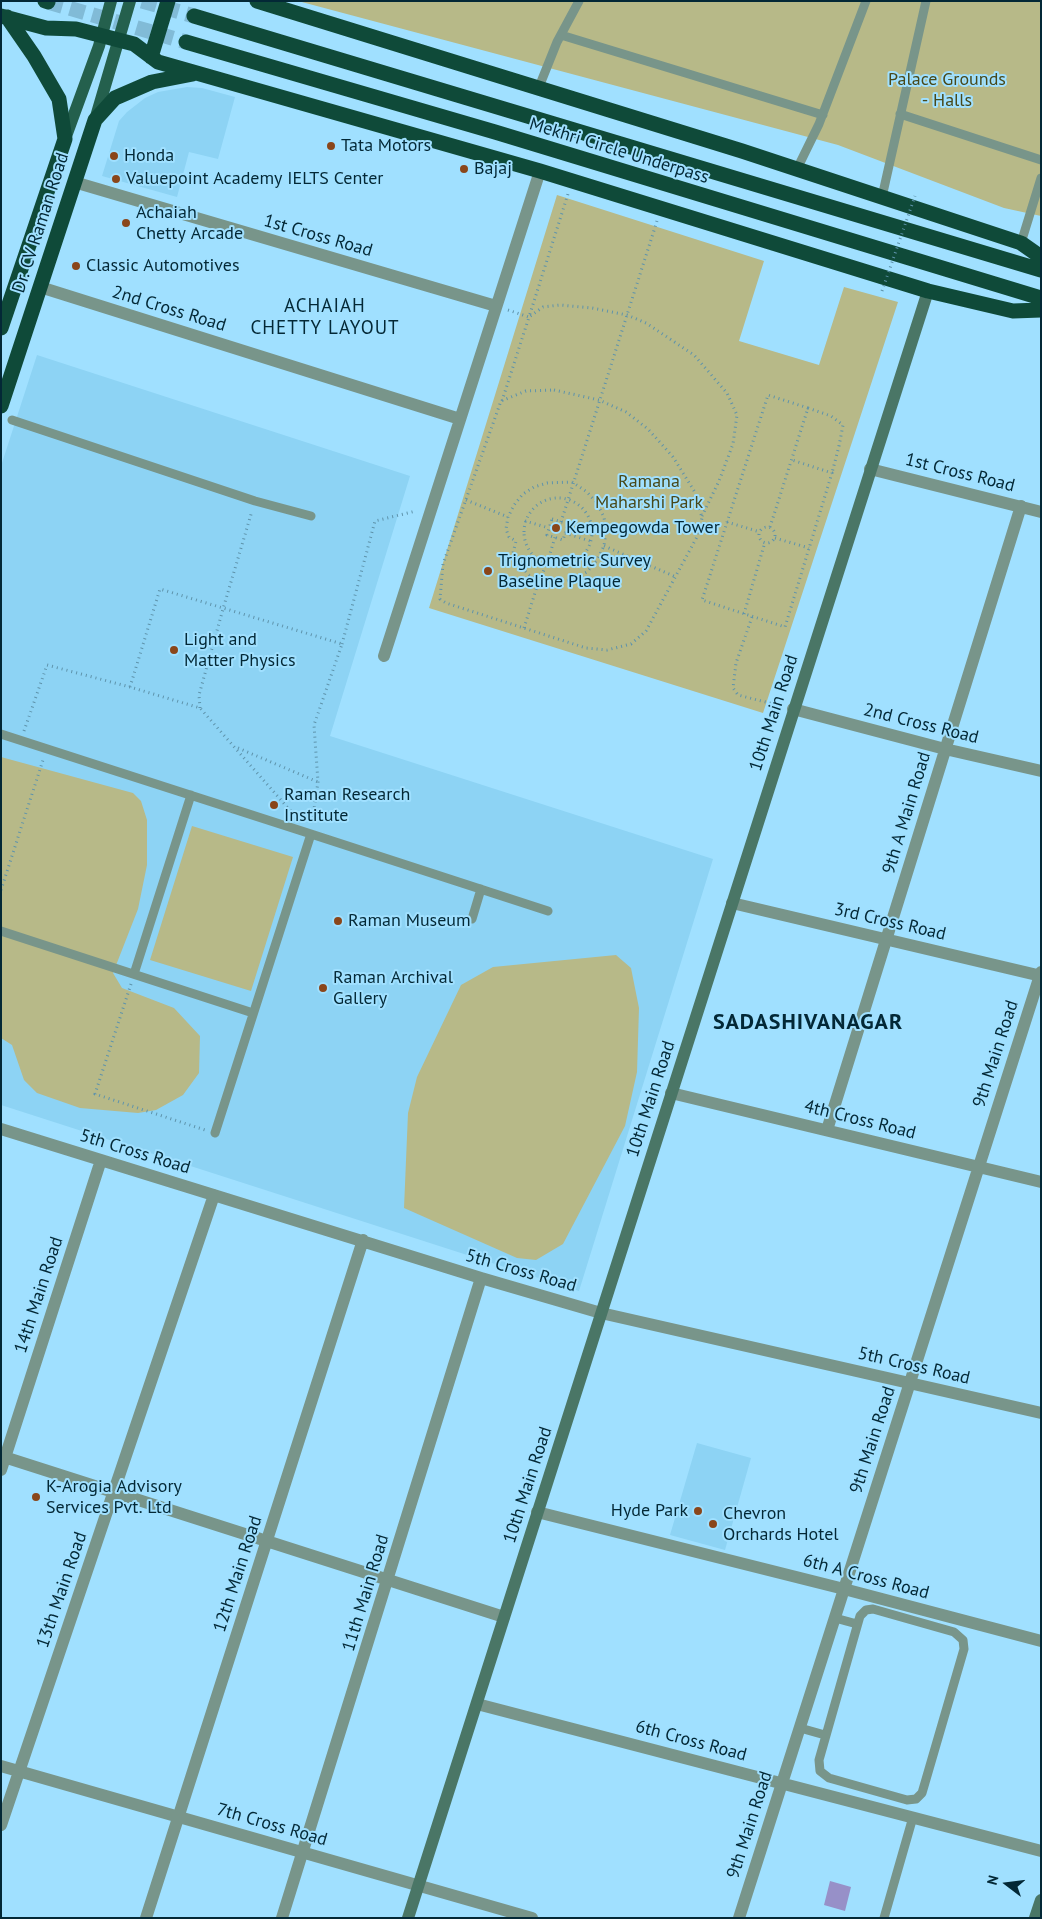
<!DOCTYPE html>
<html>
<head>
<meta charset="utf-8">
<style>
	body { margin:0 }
	#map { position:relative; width:1042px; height:1919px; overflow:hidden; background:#a0e0ff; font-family:"PT Sans",sans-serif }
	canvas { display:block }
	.frame { position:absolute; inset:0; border:2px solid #032836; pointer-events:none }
	.north { position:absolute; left:982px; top:1859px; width:50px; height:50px; -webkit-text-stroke:4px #a0e0ff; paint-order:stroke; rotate:285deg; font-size:14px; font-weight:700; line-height:20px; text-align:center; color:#032836 }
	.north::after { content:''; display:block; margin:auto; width:18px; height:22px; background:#032836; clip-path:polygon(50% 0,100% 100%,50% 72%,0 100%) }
</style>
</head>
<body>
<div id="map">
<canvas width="1042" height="1919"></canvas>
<div class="frame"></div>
<div class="north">N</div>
</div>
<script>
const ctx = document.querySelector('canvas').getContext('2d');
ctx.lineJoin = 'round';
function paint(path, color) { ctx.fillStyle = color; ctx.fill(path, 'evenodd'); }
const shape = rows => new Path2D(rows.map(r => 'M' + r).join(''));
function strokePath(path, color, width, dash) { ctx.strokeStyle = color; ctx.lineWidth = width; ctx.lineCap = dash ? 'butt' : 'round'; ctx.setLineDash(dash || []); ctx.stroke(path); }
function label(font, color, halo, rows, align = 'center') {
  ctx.font = font + ' "PT Sans",sans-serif'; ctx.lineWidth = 4; ctx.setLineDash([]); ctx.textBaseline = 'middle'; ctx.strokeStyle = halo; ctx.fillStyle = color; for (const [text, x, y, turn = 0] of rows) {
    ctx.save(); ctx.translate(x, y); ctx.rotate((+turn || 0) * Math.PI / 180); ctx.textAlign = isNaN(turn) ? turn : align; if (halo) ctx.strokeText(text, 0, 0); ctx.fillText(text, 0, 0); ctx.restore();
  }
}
paint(shape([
	[187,87,202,88,235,97,218,159,189,152,177,197,102,176,119,121,127,112,145,98,158,92],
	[37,355,410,476,330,736,713,859,579,1291,1,1105,1,466],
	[697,1443,751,1458,725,1550,670,1535]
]), '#8dd3f4');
paint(shape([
	[298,1,1041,1,1041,216,1004,208,838,145],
	[557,195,764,261,739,341,819,365,844,287,898,302,763,713,429,608],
	[1,757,133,793,141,801,147,820,147,865,138,909,113,973,122,988,174,1008,200,1036,199,1073,183,1095,156,1110,138,1113,80,1108,37,1093,24,1080,12,1045,1,1038],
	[192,826,293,857,251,991,150,960],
	[616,955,631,968,639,1008,637,1072,625,1126,563,1244,536,1260,517,1258,404,1208,408,1113,417,1077,461,985,493,967]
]), '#b7b988');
paint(shape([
	[830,1881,851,1887,845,1911,824,1905]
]), '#9790c8');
strokePath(shape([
	[142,1,194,16],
	[48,2,186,42]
]), '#81bbd7', 15, [15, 8]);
strokePath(shape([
	[508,310,529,317,568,194],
	[554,390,599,400,626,412,648,429,673,457,696,494,702,518,698,535,646,631,631,644,607,650,586,648,446,603,440,599,443,564,501,401,526,391,554,390],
	[502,401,529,317,543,307,560,305,592,308,627,315,646,323,694,355,727,393,737,415,733,444,719,481,702,516],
	[808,408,831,416,843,425,839,446,832,473],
	[572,482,587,492,597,503,604,517,606,532,604,546,597,560,587,572,574,579,559,583,539,580,529,575,512,557,516,541,509,537,506,529,508,517,514,505,523,494,534,487,547,483,572,482],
	'524 532a34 34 0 1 1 68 0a34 34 0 1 1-68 0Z',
	[466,500,508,517],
	[552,519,568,524,563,540,547,535,552,519],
	[525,521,549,528],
	[561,522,657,221],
	[727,522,760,532],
	'759 535a8 8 0 1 1 16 0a8 8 0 1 1-16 0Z',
	[770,527,808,408,768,395,702,600,785,627,832,473,792,460],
	[565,533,590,541],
	[775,538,809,548],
	[604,546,676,577],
	[744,614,765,542],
	[752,617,736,663,733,688,738,695,781,706],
	[524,628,539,580,547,564,555,537],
	[342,644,375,521,416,511],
	[130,687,160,589,342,644,314,725,318,782,312,823],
	[200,708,199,695,223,609,252,511],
	[24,731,47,665,130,687,200,708,296,817],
	[238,748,318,782],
	[1,890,43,760],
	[131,984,95,1094,205,1130]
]), '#5e93ab', 3, [1, 4]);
strokePath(shape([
	[561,35,823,115],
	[539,87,557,42,579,1],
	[900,114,1041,160],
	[797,169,819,124,866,1],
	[882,197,926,1],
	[1021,243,1041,178],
	[12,420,255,501,311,516],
	[1,734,311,834,215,1133],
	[311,834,548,911],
	[472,919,481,889],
	[1,931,253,1013],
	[134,974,191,795],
	[873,1609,954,1632,963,1640,964,1649,922,1793,916,1799,907,1800,829,1778,820,1771,819,1760,860,1616,866,1610,873,1609],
	[835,1618,857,1624],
	[800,1728,825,1735],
	[884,1918,913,1817]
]), '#78958a', 9);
strokePath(shape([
	[74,182,496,306],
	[40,287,460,419],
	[870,469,1041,512],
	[384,656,540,171],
	[793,709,945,749,1041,771],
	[732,903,1041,976],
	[671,1093,1041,1182],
	[1,1129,481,1278,601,1313,1041,1413],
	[827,1130,1021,506],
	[1,1456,504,1617],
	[1,1470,101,1160],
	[537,1512,844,1589,1041,1641],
	[477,1704,1041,1851],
	[1,1766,532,1918],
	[1,1825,214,1195],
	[146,1918,363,1240],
	[282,1918,481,1278],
	[739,1918,1041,972]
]), '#78958a', 12);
strokePath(shape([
	[408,1918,928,291],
	[1035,1918,1041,1900]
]), '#4a7666', 12);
strokePath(shape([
	[95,120,130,1],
	[65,139,99,46,111,1]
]), '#24604d', 12);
strokePath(shape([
	[45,1,48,2],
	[257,1,742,151,1021,243,1041,257],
	[1,16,46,28,76,29,134,44,158,62,540,171,928,291,1013,311,1041,310],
	[194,16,1041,270],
	[186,42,495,132,1041,298],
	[151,57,168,1],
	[1,328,65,139,59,99,34,56,7,17],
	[1,406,95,120,115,98,152,82,193,74]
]), '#0f4a39', 15);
strokePath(shape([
	[882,291,915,196]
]), '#5e93ab', 3, [1, 4]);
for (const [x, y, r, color] of [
	[331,146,5,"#8a461a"],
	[114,156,5,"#8a461a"],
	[464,169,5,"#8a461a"],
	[116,179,5,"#8a461a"],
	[126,223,5,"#8a461a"],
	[76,266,5,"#8a461a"],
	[556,528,5,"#8a461a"],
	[488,571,5,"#8a461a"],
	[174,650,5,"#8a461a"],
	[274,805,5,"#8a461a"],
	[338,921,5,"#8a461a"],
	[323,988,5,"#8a461a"],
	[36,1497,5,"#8a461a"],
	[698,1511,5,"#8a461a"],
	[713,1524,5,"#8a461a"]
]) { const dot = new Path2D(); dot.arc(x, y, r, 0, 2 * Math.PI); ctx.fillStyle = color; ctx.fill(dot); strokePath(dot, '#a0e0ff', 2); }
label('18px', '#484819', '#a0e0ff', [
	["Palace Grounds",947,80],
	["- Halls",947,101],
	["Ramana",649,482],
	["Maharshi Park",649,503]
]);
label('18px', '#032836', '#a0e0ff', [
	["Tata Motors",341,146],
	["Honda",124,156],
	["Bajaj",474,169],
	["Valuepoint Academy IELTS Center",126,179],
	["Achaiah",136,213],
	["Chetty Arcade",136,234],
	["Classic Automotives",86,266],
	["Kempegowda Tower",566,528],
	["Trignometric Survey",498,561],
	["Baseline Plaque",498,582],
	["Light and",184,640],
	["Matter Physics",184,661],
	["Raman Research",284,795],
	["Institute",284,816],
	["Raman Museum",348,921],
	["Raman Archival",333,978],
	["Gallery",333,999],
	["K-Arogia Advisory",46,1487],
	["Services Pvt. Ltd",46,1508],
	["Hyde Park",688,1511,"right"],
	["Chevron",723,1514],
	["Orchards Hotel",723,1535]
], 'left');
label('18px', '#032836', '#a0e0ff', [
	["Mekhri Circle Underpass",619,151,17],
	["Dr. CV Raman Road",41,223,-72],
	["1st Cross Road",318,236,16],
	["2nd Cross Road",169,309,17],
	["1st Cross Road",960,473,14],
	["10th Main Road",774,713,-72],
	["2nd Cross Road",921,724,14],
	["9th A Main Road",907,813,-73],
	["3rd Cross Road",890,922,13],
	["9th Main Road",996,1054,-72],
	["10th Main Road",651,1099,-72],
	["4th Cross Road",860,1120,14],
	["5th Cross Road",135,1152,17],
	["5th Cross Road",521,1271,16],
	["14th Main Road",39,1295,-72],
	["5th Cross Road",914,1366,13],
	["9th Main Road",873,1440,-72],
	["10th Main Road",528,1485,-72],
	["12th Main Road",238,1574,-72],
	["6th A Cross Road",866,1577,15],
	["13th Main Road",62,1590,-71],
	["11th Main Road",366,1593,-73],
	["6th Cross Road",691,1741,15],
	["7th Cross Road",272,1825,16],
	["9th Main Road",750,1825,-72]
]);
ctx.letterSpacing = '1px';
label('19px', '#032836', '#a0e0ff', [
	["ACHAIAH",325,307],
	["CHETTY LAYOUT",325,329]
]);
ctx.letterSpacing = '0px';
ctx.letterSpacing = '1px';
label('bold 22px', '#032836', '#a0e0ff', [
	["SADASHIVANAGAR",808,1023]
]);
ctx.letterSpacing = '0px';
</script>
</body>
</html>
